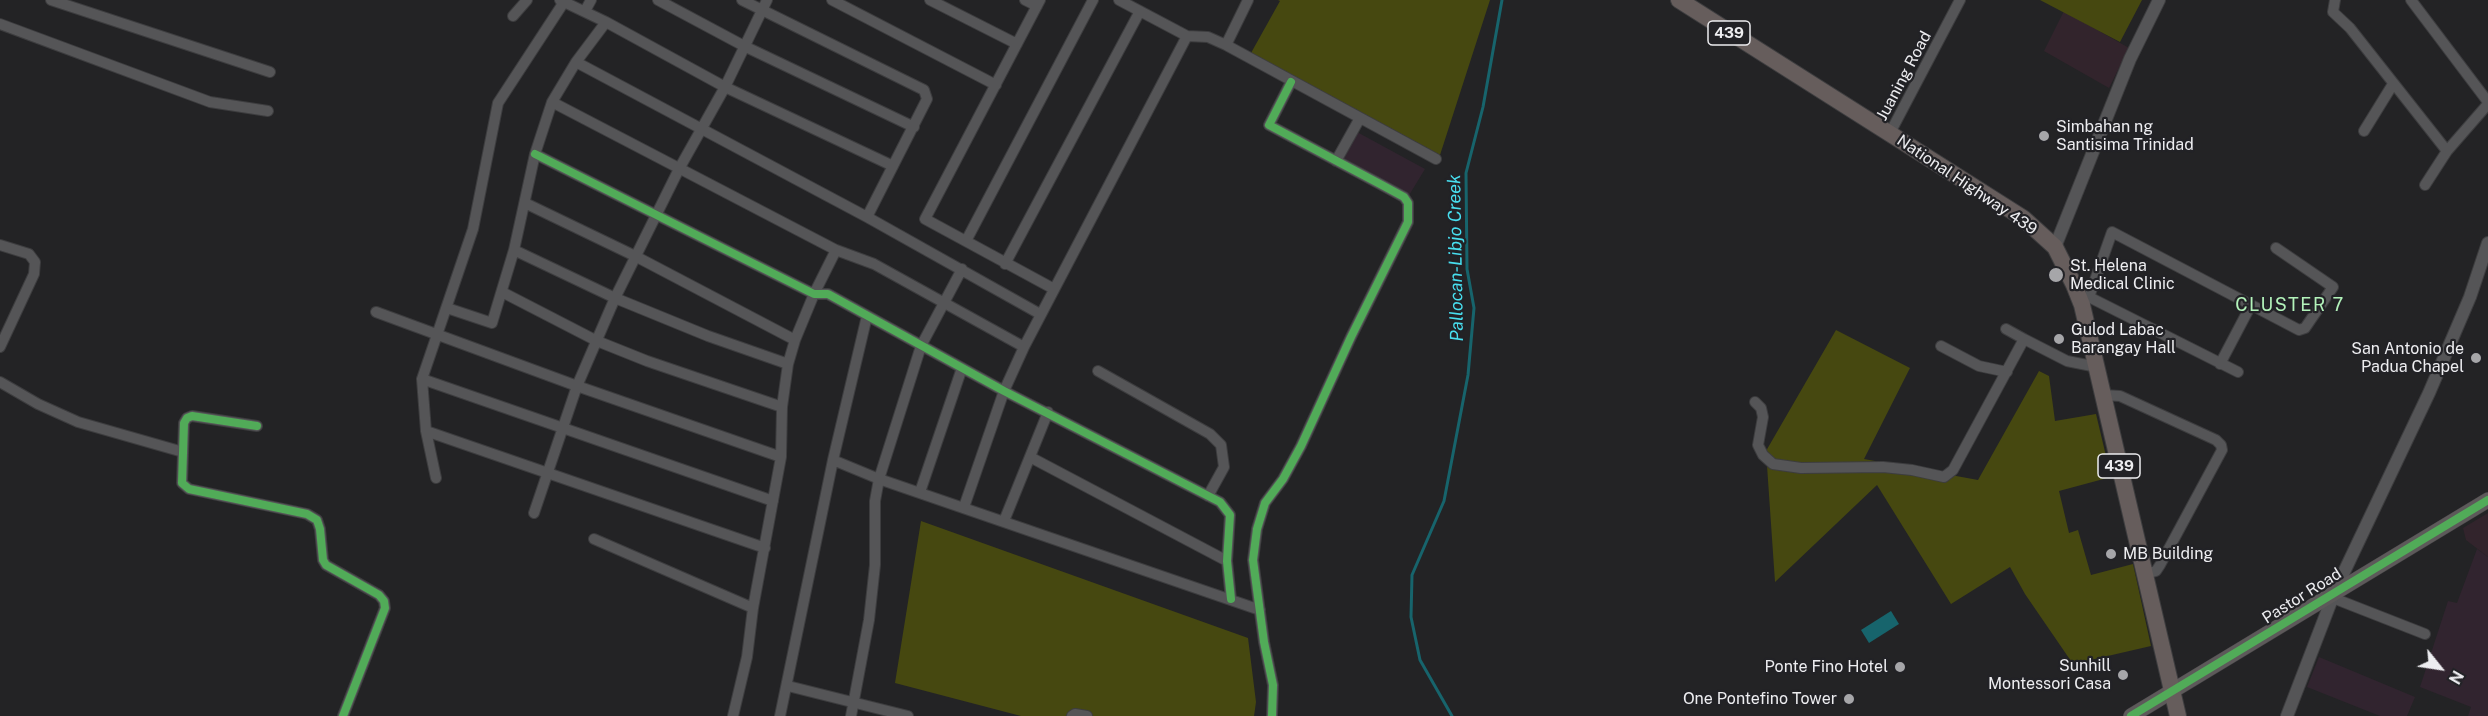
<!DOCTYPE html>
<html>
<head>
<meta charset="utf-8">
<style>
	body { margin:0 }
	#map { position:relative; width:2488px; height:716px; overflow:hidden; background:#232325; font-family:"Public Sans",sans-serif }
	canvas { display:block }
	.north { position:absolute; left:2410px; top:638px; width:60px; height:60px; -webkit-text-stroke:4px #222226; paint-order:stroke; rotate:120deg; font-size:16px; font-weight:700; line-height:24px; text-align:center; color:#ededf0 }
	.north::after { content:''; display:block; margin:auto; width:21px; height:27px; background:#ededf0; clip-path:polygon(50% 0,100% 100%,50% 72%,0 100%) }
</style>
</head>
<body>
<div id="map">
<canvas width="2488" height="716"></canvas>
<div class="north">N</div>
</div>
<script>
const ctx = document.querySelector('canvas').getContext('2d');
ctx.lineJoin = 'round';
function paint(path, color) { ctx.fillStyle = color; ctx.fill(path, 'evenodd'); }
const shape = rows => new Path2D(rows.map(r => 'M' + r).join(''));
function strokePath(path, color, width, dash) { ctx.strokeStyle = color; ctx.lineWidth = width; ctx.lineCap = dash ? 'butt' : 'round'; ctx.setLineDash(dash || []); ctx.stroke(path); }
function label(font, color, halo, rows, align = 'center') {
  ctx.font = font + ' "Public Sans",sans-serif'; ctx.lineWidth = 4.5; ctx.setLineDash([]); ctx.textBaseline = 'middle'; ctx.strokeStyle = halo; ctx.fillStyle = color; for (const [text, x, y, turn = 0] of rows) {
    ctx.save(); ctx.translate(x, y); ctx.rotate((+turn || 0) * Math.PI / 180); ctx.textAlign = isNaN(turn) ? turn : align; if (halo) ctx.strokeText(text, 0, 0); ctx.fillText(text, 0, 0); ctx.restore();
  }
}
paint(shape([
	[2064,11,2129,48,2109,88,2044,51],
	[2488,513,2488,557,2466,540,2463,528]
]), '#32242c');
paint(shape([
	[1357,132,1425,169,1408,197,1342,163],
	[2477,549,2488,557,2488,716,2468,716,2471,707,2420,687,2448,601,2457,603],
	[2319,657,2415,697,2407,716,2380,716,2307,687]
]), '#31242f');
paint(shape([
	[1278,0,1490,0,1440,155,1251,53,1280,1],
	[2040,0,2142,0,2120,42],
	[1836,330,1910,368,1864,459,1978,480,2039,371,2049,376,2055,421,2096,414,2111,477,2059,491,2069,533,2078,530,2091,575,2133,564,2151,646,2073,664,2025,594,2010,567,1951,604,1877,485,1775,582,1766,451],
	[921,521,1248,638,1256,702,1254,716,1021,716,895,683]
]), '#464810');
paint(shape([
	[1891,611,1899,624,1869,643,1861,630]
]), '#17646c');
strokePath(shape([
	[1452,716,1420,660,1411,617,1412,575,1444,501,1468,375,1474,308,1467,269,1466,173,1483,107,1502,0]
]), '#17646c', 3);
const minor = shape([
	[51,0,270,72],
	[560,0,606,22,725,87,893,166],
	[658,0,744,46,914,127],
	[742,0,924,90,927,99,867,217],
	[832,0,996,85],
	[930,0,1017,44],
	[1025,0,1037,6],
	[1040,0,925,219,1054,289],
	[1119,0,1187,36,1208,37,1226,45,1436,159],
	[2335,0,2333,12,2350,28,2447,151],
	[2411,0,2488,102],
	[585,11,591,0],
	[513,16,527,0],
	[0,24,210,102,268,111],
	[1226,45,1248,0],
	[576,62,867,217,1040,314],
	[552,102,836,250,874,264,1024,347],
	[2364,131,2393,84],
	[1890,133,1960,0],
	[535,154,814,294,828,294,1004,391,1220,502,1230,515,1227,561,1231,599],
	[1336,161,1360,118],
	[2425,185,2447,151,2488,104],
	[525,203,635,256,795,340],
	[966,241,1093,0],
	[0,245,29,254,35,262,34,274,0,347],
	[514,250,615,298,708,336,788,364],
	[1005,264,1140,11],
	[502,292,597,341,647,361,782,407],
	[2089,297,2238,372],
	[2082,305,2089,297,2112,232,2299,330,2305,328,2333,287,2276,248],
	[447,308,492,323,514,250,535,154,552,102,576,62,606,22],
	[376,312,577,386,781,457],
	[2006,329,2024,339],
	[1941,346,1979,366,2007,372],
	[2220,364,2251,305],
	[1098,371,1210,434,1221,445,1224,467,1208,496],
	[422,379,773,501],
	[0,382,38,404,78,422,183,452],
	[2104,395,2120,396,2216,440,2221,445,2222,450,2160,565,2156,571,2145,574],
	[1755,402,1761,408,1763,417,1758,445,1763,455,1773,464,1801,468,1883,467,1912,470,1944,477,1953,470,2024,339,2067,361,2097,367],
	[257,426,192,416,187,418,184,423,182,483,189,489,307,514,317,520,320,529,323,560,326,565,379,595,384,601,385,608,343,716],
	[426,431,765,548],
	[1030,457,1227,561],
	[833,460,879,479,1260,610],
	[436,478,426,431,422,379,473,229,498,103,564,2],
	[920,492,962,368],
	[964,507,1004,391,1024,347,1187,36],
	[534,513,577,386,615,298,679,169,725,87,767,0],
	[1004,521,1048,412],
	[594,539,753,608],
	[2333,598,2425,634],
	[788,686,908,716],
	[733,716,747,657,753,608,781,457,782,407,788,364,795,340,814,294,836,250],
	[780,716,833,460,867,316],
	[851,716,869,620,875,565,875,501,879,479,921,346,962,269],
	[1072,716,1075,714,1087,716],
	[1272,716,1273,685,1264,642,1253,560,1257,529,1265,503,1283,479,1301,446,1351,337,1408,222,1408,203,1404,197,1380,184,1269,125,1291,82]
]);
const tertiary = shape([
	[2055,247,2130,59,2159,0],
	[2287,716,2335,591,2429,393,2470,297,2488,243]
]);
const secondary = shape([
	[2131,716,2488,500]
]);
const primary = shape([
	[1679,0,2023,218,2055,247,2074,285,2082,305,2178,716]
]);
strokePath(minor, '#3d3d3f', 12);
strokePath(tertiary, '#3d3d3f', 14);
strokePath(secondary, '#3d3d3f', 16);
strokePath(primary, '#3d3d3f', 18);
strokePath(minor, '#555557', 10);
strokePath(tertiary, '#555557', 12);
strokePath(secondary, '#5d595a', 15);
strokePath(primary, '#665d5c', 16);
strokePath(shape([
	[535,154,814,294,828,294,1004,391,1220,502,1230,515,1227,561,1231,599],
	[257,426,192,416,187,418,184,423,182,483,189,489,307,514,317,520,320,529,323,560,326,565,379,595,384,601,385,608,343,716],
	[1272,716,1273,685,1264,642,1253,560,1257,529,1265,503,1283,479,1301,446,1351,337,1408,222,1408,203,1404,197,1380,184,1269,125,1291,82],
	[2131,716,2488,500]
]), '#51ab58', 8);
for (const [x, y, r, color] of [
	[2044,136,6,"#a6a6a9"],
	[2056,275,8,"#a6a6a9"],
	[2059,339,6,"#a6a6a9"],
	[2476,358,6,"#a6a6a9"],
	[2111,554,6,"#a6a6a9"],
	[1900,667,6,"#a6a6a9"],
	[2123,675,6,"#a6a6a9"],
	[1849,699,6,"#a6a6a9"]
]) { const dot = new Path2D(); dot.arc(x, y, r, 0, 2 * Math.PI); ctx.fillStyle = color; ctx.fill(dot); strokePath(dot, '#222226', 2); }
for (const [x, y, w] of [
	[1729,33,42],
	[2119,466,42]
]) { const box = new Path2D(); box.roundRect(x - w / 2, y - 12, w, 24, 4.5); ctx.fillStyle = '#222226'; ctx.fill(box); strokePath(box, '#ededf0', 1.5); }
label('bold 15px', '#ededf0', null, [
	["439",1729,33],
	["439",2119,466]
]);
label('16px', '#ededf0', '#222226', [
	["Juaning Road",1904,76,-62],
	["National Highway 439",1967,185,34],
	["Pastor Road",2302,596,-32]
]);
label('16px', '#ededf0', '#222226', [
	["Simbahan ng",2056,127],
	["Santisima Trinidad",2056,145],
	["St. Helena",2070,266],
	["Medical Clinic",2070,284],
	["Gulod Labac",2071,330],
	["Barangay Hall",2071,348],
	["San Antonio de",2464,349,"right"],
	["Padua Chapel",2464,367,"right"],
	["MB Building",2123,554],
	["Sunhill",2111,666,"right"],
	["Montessori Casa",2111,684,"right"],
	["Ponte Fino Hotel",1888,667,"right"],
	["One Pontefino Tower",1837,699,"right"]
], 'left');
label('italic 18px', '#48dfef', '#222226', [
	["Pallocan-Libjo Creek",1456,258,-91]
]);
ctx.letterSpacing = '1.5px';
label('18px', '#b3f3ba', '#222226', [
	["CLUSTER 7",2290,305]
]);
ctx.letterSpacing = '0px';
</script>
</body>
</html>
